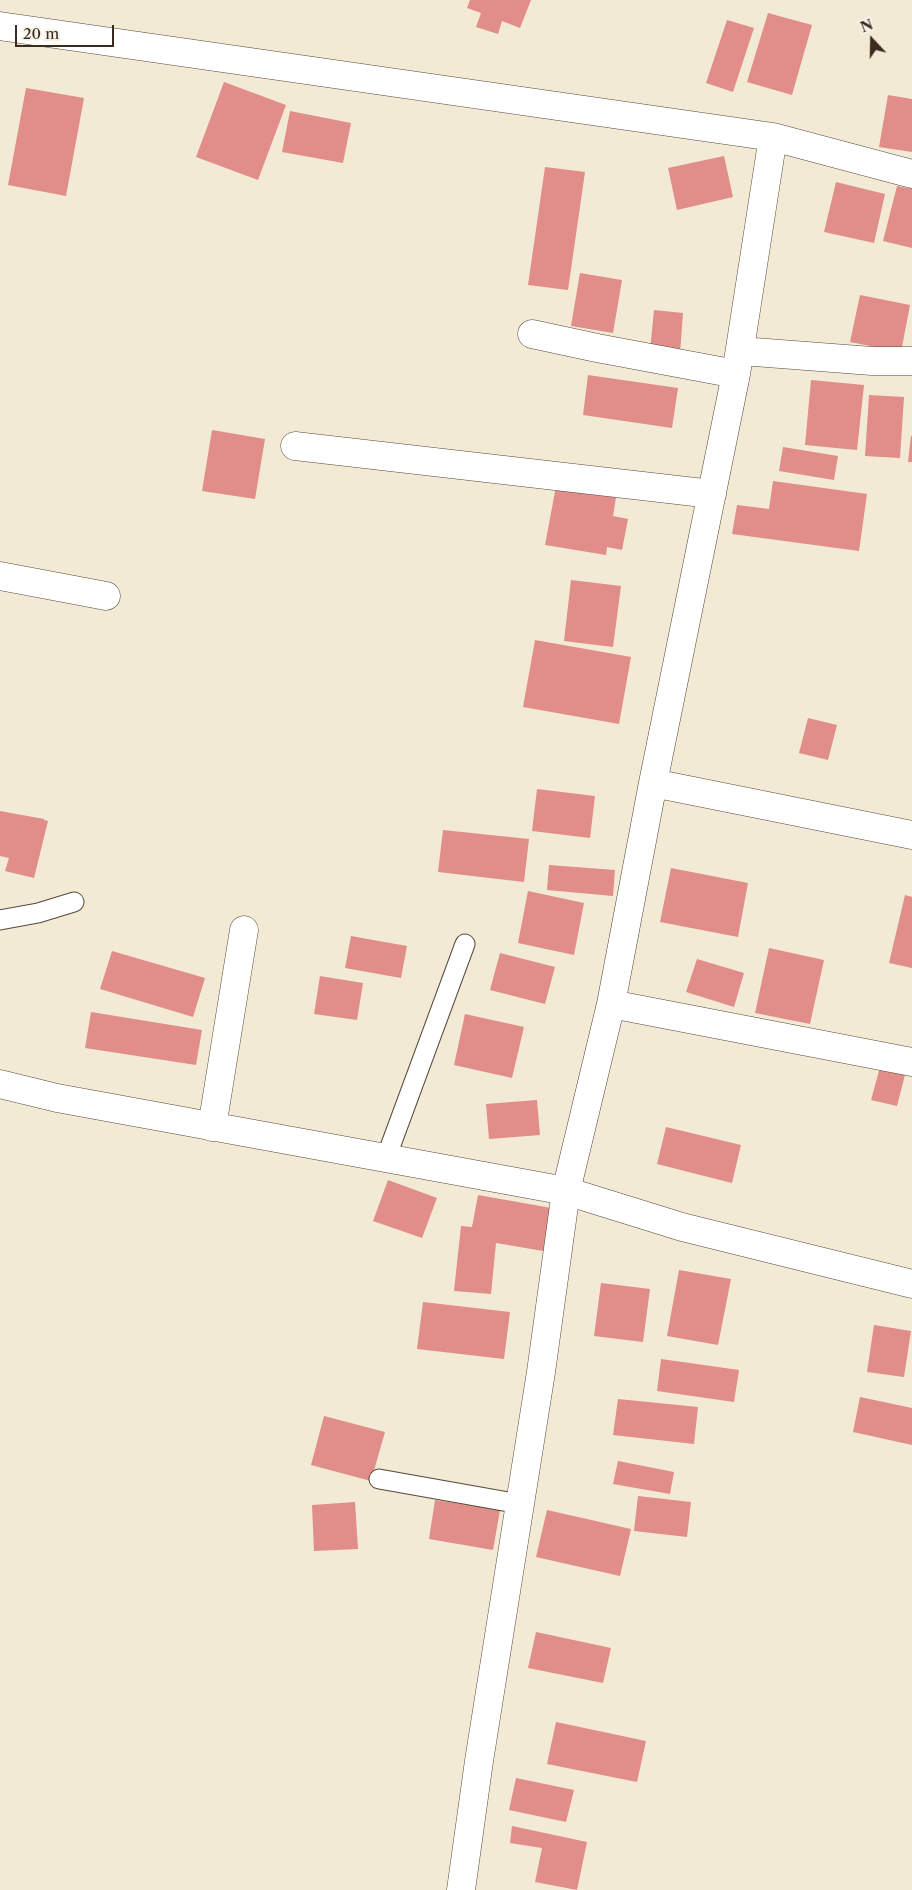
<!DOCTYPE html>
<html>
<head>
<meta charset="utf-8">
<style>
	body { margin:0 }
	#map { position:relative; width:912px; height:1890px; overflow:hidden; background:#f2ead4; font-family:"Libre Caslon Text",serif }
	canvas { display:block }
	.north { position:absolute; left:847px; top:15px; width:50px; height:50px; -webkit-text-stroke:4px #f7f3e8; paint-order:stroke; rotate:339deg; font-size:14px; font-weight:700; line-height:20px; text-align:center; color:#3b2a1e }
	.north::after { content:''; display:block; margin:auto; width:18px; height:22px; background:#3b2a1e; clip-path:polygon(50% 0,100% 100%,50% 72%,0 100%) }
	.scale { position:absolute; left:15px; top:25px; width:99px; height:22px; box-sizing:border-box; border:2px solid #3b2a1e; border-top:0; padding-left:6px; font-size:15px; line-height:18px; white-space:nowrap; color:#3b2a1e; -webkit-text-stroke:4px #f7f3e8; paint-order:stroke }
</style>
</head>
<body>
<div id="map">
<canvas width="912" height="1890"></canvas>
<div class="north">N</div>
<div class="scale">20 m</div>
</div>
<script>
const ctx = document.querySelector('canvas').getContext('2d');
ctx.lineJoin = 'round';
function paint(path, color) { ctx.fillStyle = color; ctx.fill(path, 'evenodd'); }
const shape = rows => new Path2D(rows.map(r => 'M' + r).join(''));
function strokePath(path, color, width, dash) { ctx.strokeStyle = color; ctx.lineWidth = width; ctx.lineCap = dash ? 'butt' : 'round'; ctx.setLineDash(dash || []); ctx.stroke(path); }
paint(shape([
	[470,0,531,0,520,28,502,21,498,34,476,27,481,13,467,8],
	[768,13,812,25,792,95,747,82],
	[727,20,754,28,733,92,706,83],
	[224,82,286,105,258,180,196,157],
	[26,88,84,98,66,196,8,185],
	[888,95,912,99,912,152,879,147],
	[290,111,351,123,343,163,282,152],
	[724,156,733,197,677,210,668,168],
	[545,167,585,172,568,290,528,285],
	[836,182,885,194,874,243,824,232],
	[897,186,912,189,912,248,883,241],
	[580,273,622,280,613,333,571,326],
	[860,295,910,305,901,352,850,342],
	[654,310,683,313,680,354,650,351],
	[588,375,678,388,672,428,583,415],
	[811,380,864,385,857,450,805,445],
	[869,395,904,397,900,458,865,456],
	[212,430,265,439,255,499,202,491],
	[911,436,912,436,912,462,908,462],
	[783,447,838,456,834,480,779,471],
	[557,481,617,491,613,516,628,519,622,550,607,547,606,555,545,545],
	[773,481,867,494,859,551,732,534,737,505,769,509],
	[571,580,621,586,613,647,564,641],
	[535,640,631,657,619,724,523,707],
	[808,718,837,725,828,760,799,753],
	[537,789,595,796,590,838,532,831],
	[0,811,44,819,44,820,48,821,34,878,5,871,9,858,0,856],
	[443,830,529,839,524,882,438,872],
	[549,865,615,870,613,896,547,890],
	[671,868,748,883,738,937,660,922],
	[528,891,584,903,574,955,518,943],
	[905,895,912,897,912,968,889,963],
	[351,936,407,946,401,978,345,968],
	[769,948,824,960,810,1024,755,1013],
	[112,951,205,978,193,1017,100,989],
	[500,953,555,967,545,1004,490,990],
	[697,959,744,973,734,1007,686,992],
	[320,976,363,983,357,1020,314,1014],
	[91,1012,202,1030,196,1065,85,1048],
	[465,1014,524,1027,512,1078,454,1065],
	[882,1060,907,1067,897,1106,871,1100],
	[537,1100,540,1135,489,1139,486,1104],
	[666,1127,741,1145,732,1183,657,1164],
	[388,1180,437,1198,422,1238,373,1221],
	[478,1195,557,1209,549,1252,496,1243,491,1294,454,1291,461,1226,472,1227],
	[679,1270,731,1279,718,1345,667,1336],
	[601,1283,650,1289,643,1342,594,1336],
	[423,1302,510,1312,504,1359,417,1349],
	[874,1325,911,1331,904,1377,867,1372],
	[661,1359,739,1370,734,1402,657,1391],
	[860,1397,912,1408,912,1445,853,1432],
	[618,1399,698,1407,694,1444,613,1435],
	[324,1416,385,1432,371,1481,311,1465],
	[618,1461,674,1472,670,1494,613,1484],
	[638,1496,691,1502,687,1537,634,1531],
	[435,1500,500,1510,493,1550,429,1539],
	[355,1502,358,1549,314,1551,312,1505],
	[547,1510,631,1529,620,1576,536,1557],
	[536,1632,611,1648,603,1683,528,1668],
	[556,1722,646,1741,637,1782,547,1764],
	[516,1778,574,1790,566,1822,509,1810],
	[512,1826,587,1842,577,1890,535,1882,542,1848,510,1843]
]), '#e18d8a');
const lane = shape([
	[0,920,38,913,74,902],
	[386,1158,465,944],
	[379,1479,520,1504]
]);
const street = shape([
	[0,26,773,137,736,374,653,783,611,1004,566,1191,541,1372,479,1761,461,1890],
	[773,137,912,174],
	[532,334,597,348,736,374],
	[741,351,872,361,912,361],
	[295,446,712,494],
	[0,576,106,596],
	[653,783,912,835],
	[611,1004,912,1062],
	[0,1084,57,1098,566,1191,682,1227,912,1284],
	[212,1127,244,930]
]);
strokePath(lane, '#564739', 21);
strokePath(street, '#564739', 29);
strokePath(lane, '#fff', 19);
strokePath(street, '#fff', 28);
</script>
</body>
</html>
